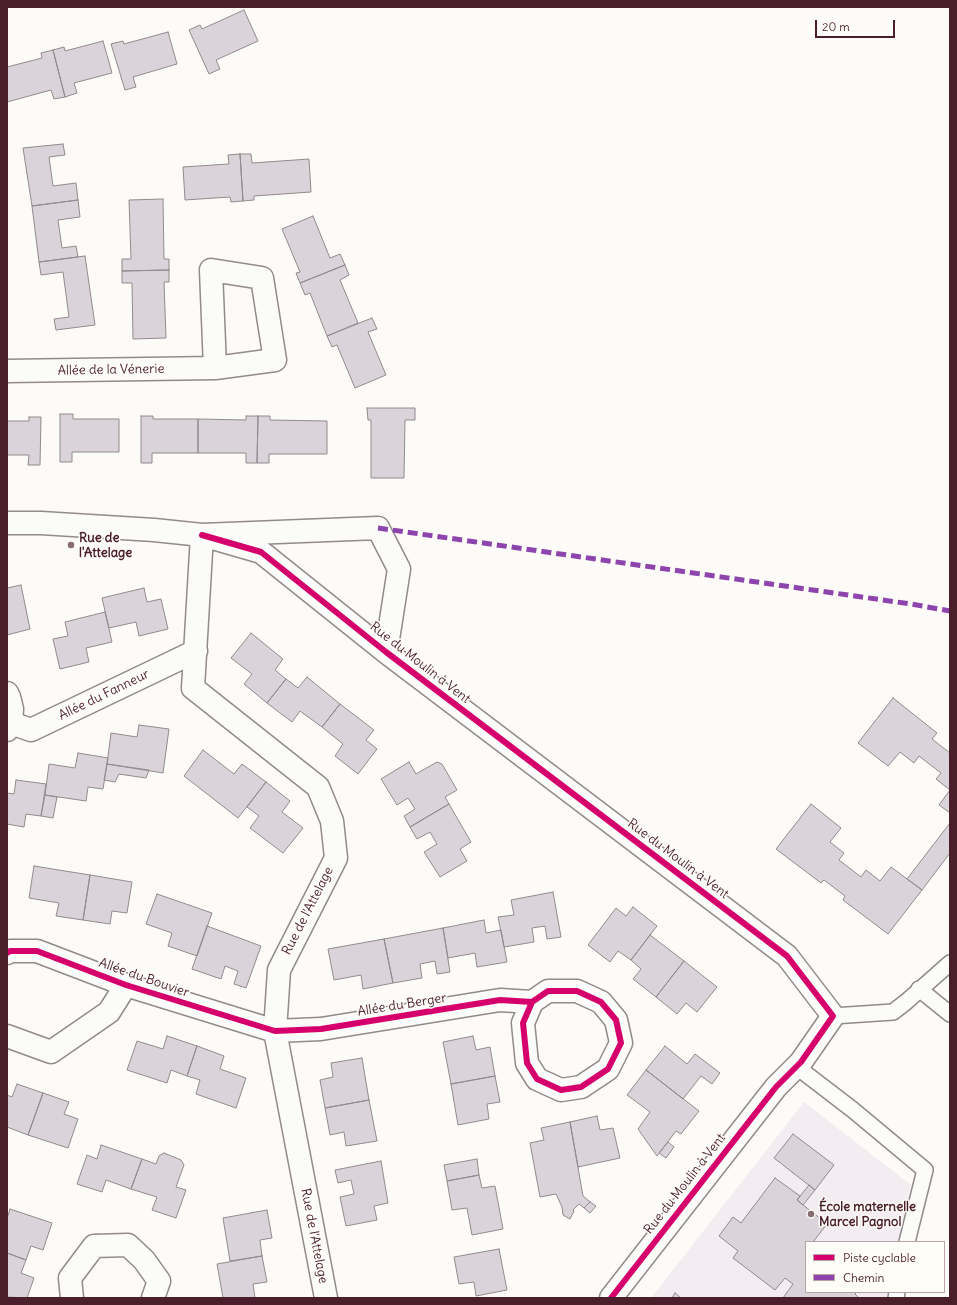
<!DOCTYPE html>
<html>
<head>
<meta charset="utf-8">
<style>
	body { margin:0 }
	#map { position:relative; width:957px; height:1305px; overflow:hidden; background:#fcfbf8; font-family:Delius,sans-serif }
	canvas { display:block }
	.frame { position:absolute; inset:0; border:8px solid #4a1f2b; pointer-events:none }
	.legend { position:absolute; left:805px; top:1241px; width:140px; height:52px; box-sizing:border-box; background:#fdfcf7; border:1px solid #b5a4a5; margin:0; padding:5px 7px; list-style:none; font-size:12px; color:#4a1f2b }
	.legend li { display:flex; align-items:center; gap:8px; height:20px }
	.legend b { width:20px; border:1px solid #b5a4a5 }
	.scale { position:absolute; left:815px; top:20px; width:80px; height:18px; box-sizing:border-box; border:2px solid #4a1f2b; border-top:0; padding-left:5px; font-size:12px; line-height:14px; white-space:nowrap; color:#4a1f2b; -webkit-text-stroke:3px #fdfcf7; paint-order:stroke }
</style>
</head>
<body>
<div id="map">
<canvas width="957" height="1305"></canvas>
<div class="frame"></div>
<ul class="legend">
<li><b style="height:5px;background:#d6006c"></b>Piste cyclable</li>
<li><b style="height:5px;background:#8e44ad"></b>Chemin</li>
</ul>
<div class="scale">20 m</div>
</div>
<script>
const ctx = document.querySelector('canvas').getContext('2d');
ctx.lineJoin = 'round';
function paint(path, color) { ctx.fillStyle = color; ctx.fill(path, 'evenodd'); }
const shape = rows => new Path2D(rows.map(r => 'M' + r).join(''));
function strokePath(path, color, width, dash) { ctx.strokeStyle = color; ctx.lineWidth = width; ctx.lineCap = dash ? 'butt' : 'round'; ctx.setLineDash(dash || []); ctx.stroke(path); }
function label(font, color, halo, rows, align = 'center') {
  ctx.font = font + ' Delius,sans-serif'; ctx.lineWidth = 3; ctx.setLineDash([]); ctx.textBaseline = 'middle'; ctx.strokeStyle = halo; ctx.fillStyle = color; for (const [text, x, y, turn = 0] of rows) {
    ctx.save(); ctx.translate(x, y); ctx.rotate((+turn || 0) * Math.PI / 180); ctx.textAlign = isNaN(turn) ? turn : align; if (halo) ctx.strokeText(text, 0, 0); ctx.fillText(text, 0, 0); ctx.restore();
  }
}
paint(shape([
	[804,1102,911,1185,898,1242,806,1242,806,1292,887,1292,886,1298,651,1298]
]), '#f3edf1');
const building = shape([
	[244,10,258,41,216,60,220,69,209,74,189,30,200,25,202,29,244,10],
	[168,32,177,64,133,77,136,87,125,90,111,44,123,41,124,44,168,32],
	[103,41,112,73,74,83,77,93,65,97,53,50,64,47,65,51,103,41],
	[53,50,65,97,54,99,51,90,7,102,7,67,42,58,41,53,53,50],
	[63,144,65,155,49,157,53,186,76,183,78,200,32,206,23,148,63,144],
	[240,154,251,154,252,163,309,159,311,192,254,196,254,200,243,201,240,154],
	[240,154,243,201,231,202,230,197,185,200,183,167,229,164,228,155,240,154],
	[163,199,164,259,169,259,169,270,122,271,122,259,131,259,129,200,163,199],
	[78,200,80,217,58,220,62,248,76,246,78,257,39,262,32,206,78,200],
	[313,216,330,258,340,254,345,265,300,283,296,273,300,272,282,229,313,216],
	[85,256,95,325,56,330,54,319,69,317,63,272,41,275,39,262,85,256],
	[345,265,349,275,340,280,358,323,327,336,310,293,305,295,300,283,345,265],
	[169,270,169,282,164,282,166,338,133,339,132,283,122,283,122,271,169,270],
	[372,318,377,329,368,332,386,375,355,388,337,345,332,347,327,336,372,318],
	[367,408,415,408,415,420,405,420,404,478,371,478,371,420,368,420,367,408],
	[60,414,73,414,73,419,119,419,119,452,72,452,72,462,60,462,60,414],
	[141,416,153,416,153,419,198,419,198,453,152,453,152,463,141,463,141,416],
	[246,416,258,416,257,463,246,463,246,453,198,453,198,419,246,420,246,416],
	[258,416,270,416,270,420,327,421,327,454,269,454,269,463,257,463,258,416],
	[29,417,41,417,40,465,28,465,29,455,7,455,7,421,29,421,29,417],
	[21,585,30,629,7,635,7,588,21,585],
	[144,588,147,602,161,599,168,629,139,636,136,622,109,628,102,598,144,588],
	[105,612,112,642,86,648,89,662,60,669,53,639,68,636,65,622,105,612],
	[251,633,283,659,275,670,286,679,267,703,244,684,252,674,231,658,251,633],
	[307,677,340,704,322,727,300,711,292,722,267,703,286,679,298,688,307,677],
	[893,698,937,733,932,739,950,753,950,813,939,805,950,790,936,779,941,773,919,756,914,763,900,752,888,766,858,743,893,698],
	[340,704,374,730,366,740,377,749,358,774,335,756,343,744,322,727,340,704],
	[139,725,169,729,163,773,107,764,111,733,137,737,139,725],
	[203,750,234,774,242,764,266,782,238,818,184,776,203,750],
	[78,753,108,758,103,789,88,787,86,801,45,795,49,764,75,768,78,753],
	[409,762,416,774,437,762,442,764,457,790,445,797,449,804,410,827,404,816,415,809,408,798,397,805,381,779,409,762],
	[107,764,149,770,146,778,119,774,115,782,104,780,107,764],
	[16,780,46,784,41,816,26,814,24,827,7,824,7,793,14,794,16,780],
	[266,782,290,801,282,812,303,828,283,853,250,828,259,816,247,807,266,782],
	[45,795,57,797,53,818,41,816,45,795],
	[449,804,471,842,460,849,467,861,440,877,424,852,437,844,430,832,417,839,410,827,449,804],
	[811,804,841,828,830,842,844,853,839,860,861,877,866,870,880,881,891,867,922,890,888,934,843,900,845,896,824,880,821,883,776,849,811,804],
	[950,823,950,853,922,890,907,879,950,823],
	[34,866,90,875,83,920,56,916,59,903,29,898,34,866],
	[90,875,132,882,127,913,112,911,110,924,83,920,90,875],
	[553,892,561,937,547,939,545,926,532,928,534,942,504,947,498,917,514,915,511,900,553,892],
	[157,894,212,913,197,956,168,946,172,933,146,924,157,894],
	[633,907,657,926,631,960,618,951,610,962,588,945,616,908,626,916,633,907],
	[484,920,486,933,501,930,507,962,477,967,475,953,448,958,443,928,484,920],
	[207,926,261,946,246,988,234,984,238,971,225,966,221,979,192,969,207,926],
	[443,928,450,972,437,974,435,961,420,964,422,978,393,983,384,939,443,928],
	[650,935,684,961,656,997,633,979,641,969,631,960,650,935],
	[384,939,393,983,363,989,361,975,334,980,328,949,384,939],
	[684,961,717,987,697,1012,686,1003,677,1014,656,997,684,961],
	[167,1036,197,1046,187,1076,171,1070,167,1083,127,1070,137,1041,163,1049,167,1036],
	[473,1036,476,1050,490,1047,495,1076,451,1084,443,1042,473,1036],
	[197,1046,224,1056,220,1069,246,1078,236,1108,196,1094,200,1080,187,1076,197,1046],
	[665,1046,687,1064,695,1054,720,1073,712,1084,701,1076,683,1099,646,1070,665,1046],
	[362,1058,369,1100,325,1108,320,1080,333,1077,331,1063,362,1058],
	[646,1070,699,1111,681,1134,676,1131,657,1156,638,1129,650,1112,627,1095,646,1070],
	[495,1076,500,1102,487,1104,489,1119,458,1125,451,1084,495,1076],
	[17,1084,43,1093,28,1135,7,1127,7,1095,12,1097,17,1084],
	[43,1093,69,1102,64,1114,78,1119,68,1148,28,1135,43,1093],
	[369,1100,377,1141,346,1146,344,1132,330,1135,325,1108,369,1100],
	[597,1116,600,1130,613,1128,620,1158,578,1167,570,1122,597,1116],
	[570,1122,583,1196,590,1202,584,1208,579,1204,573,1210,574,1211,570,1219,563,1215,562,1207,556,1194,540,1197,530,1143,544,1140,541,1128,570,1122],
	[793,1134,834,1165,815,1190,774,1158,793,1134],
	[668,1142,674,1147,666,1158,659,1153,668,1142],
	[101,1145,142,1159,131,1189,106,1180,102,1192,77,1184,87,1155,97,1159,101,1145],
	[164,1153,181,1160,184,1165,176,1187,186,1190,176,1218,152,1210,157,1197,131,1189,142,1159,156,1164,159,1156,164,1153],
	[477,1159,479,1175,447,1181,444,1165,477,1159],
	[381,1161,388,1203,374,1206,377,1220,346,1226,340,1197,354,1194,351,1180,338,1183,335,1170,381,1161],
	[479,1175,482,1188,495,1186,503,1229,472,1235,467,1208,452,1210,447,1181,479,1175],
	[775,1178,800,1196,797,1200,827,1224,813,1242,806,1242,806,1292,857,1292,855,1294,859,1298,783,1298,793,1284,785,1278,775,1290,733,1258,738,1251,719,1236,733,1217,741,1223,775,1178],
	[809,1185,815,1190,803,1205,797,1200,809,1185],
	[590,1202,596,1206,590,1213,584,1208,590,1202],
	[10,1209,52,1223,43,1250,31,1246,26,1260,7,1253,7,1219,10,1209],
	[267,1210,272,1238,260,1240,262,1256,230,1261,223,1218,267,1210],
	[499,1249,507,1290,476,1296,474,1282,459,1284,454,1257,499,1249],
	[7,1253,26,1260,21,1273,34,1278,27,1298,7,1297,7,1253],
	[262,1256,267,1282,253,1284,255,1298,223,1298,217,1264,262,1256],
	[675,1293,681,1298,672,1298,675,1293]
]);
paint(building, '#dad3da');
strokePath(building, '#928a8b', 1);
const service = shape([
	[919,989,950,1014],
	[833,1016,893,1012,906,1002,950,963],
	[797,1067,853,1110,925,1170,907,1242],
	[896,1298,897,1292]
]);
const minor = shape([
	[7,371,215,368,275,360,262,278,211,270,215,368],
	[7,523,41,523,154,530,202,535,378,528,399,569,386,652],
	[202,535,261,552,386,652,787,956,833,1016,801,1062,776,1087,611,1298],
	[202,535,193,688,318,787,332,821,336,858,279,970,275,1031,326,1298],
	[7,693,9,697,12,709,11,723,7,730],
	[11,723,31,730,196,651],
	[7,953,10,951,37,951,126,985,275,1031,321,1029,500,1000,532,1002,548,991,577,991,601,1002,616,1020,621,1043,608,1069,581,1087,561,1090,537,1079,527,1063,523,1023,532,1002],
	[7,1036,51,1052,109,1012,126,985],
	[72,1298,70,1278,94,1246,128,1245,144,1260,159,1281,153,1298]
]);
strokePath(service, '#928a8b', 18);
strokePath(minor, '#928a8b', 25);
strokePath(service, '#fbfbf9', 15);
strokePath(minor, '#fbfbf9', 22);
strokePath(shape([
	[378,528,911,604,950,611]
]), '#8e44ad', 5, [10, 5]);
strokePath(shape([
	[202,535,261,552,386,652,787,956,833,1016,801,1062,776,1087,611,1298],
	[7,953,10,951,37,951,126,985,275,1031,321,1029,500,1000,532,1002,548,991,577,991,601,1002,616,1020,621,1043,608,1069,581,1087,561,1090,537,1079,527,1063,523,1023,532,1002]
]), '#d6006c', 6);
for (const [x, y, r, color] of [
	[71,545,4,"#886c73"],
	[811,1214,4,"#886c73"]
]) { const dot = new Path2D(); dot.arc(x, y, r, 0, 2 * Math.PI); ctx.fillStyle = color; ctx.fill(dot); strokePath(dot, '#fdfcf7', 1.5); }
label('13px', '#4a1f2b', '#fdfcf7', [
	["Allée de la Vénerie",111,370,-1],
	["Rue du Moulin à Vent",420,663,38],
	["Allée du Fanneur",104,695,-26],
	["Rue du Moulin à Vent",678,859,37],
	["Rue de l'Attelage",308,911,-63],
	["Allée du Bouvier",144,978,19],
	["Allée du Berger",402,1005,-9],
	["Rue du Moulin à Vent",685,1184,-52],
	["Rue de l'Attelage",314,1236,79]
]);
label('bold 13px', '#4a1f2b', '#fdfcf7', [
	["Rue de",79,538],
	["l'Attelage",79,553],
	["École maternelle",819,1207],
	["Marcel Pagnol",819,1222]
], 'left');
</script>
</body>
</html>
